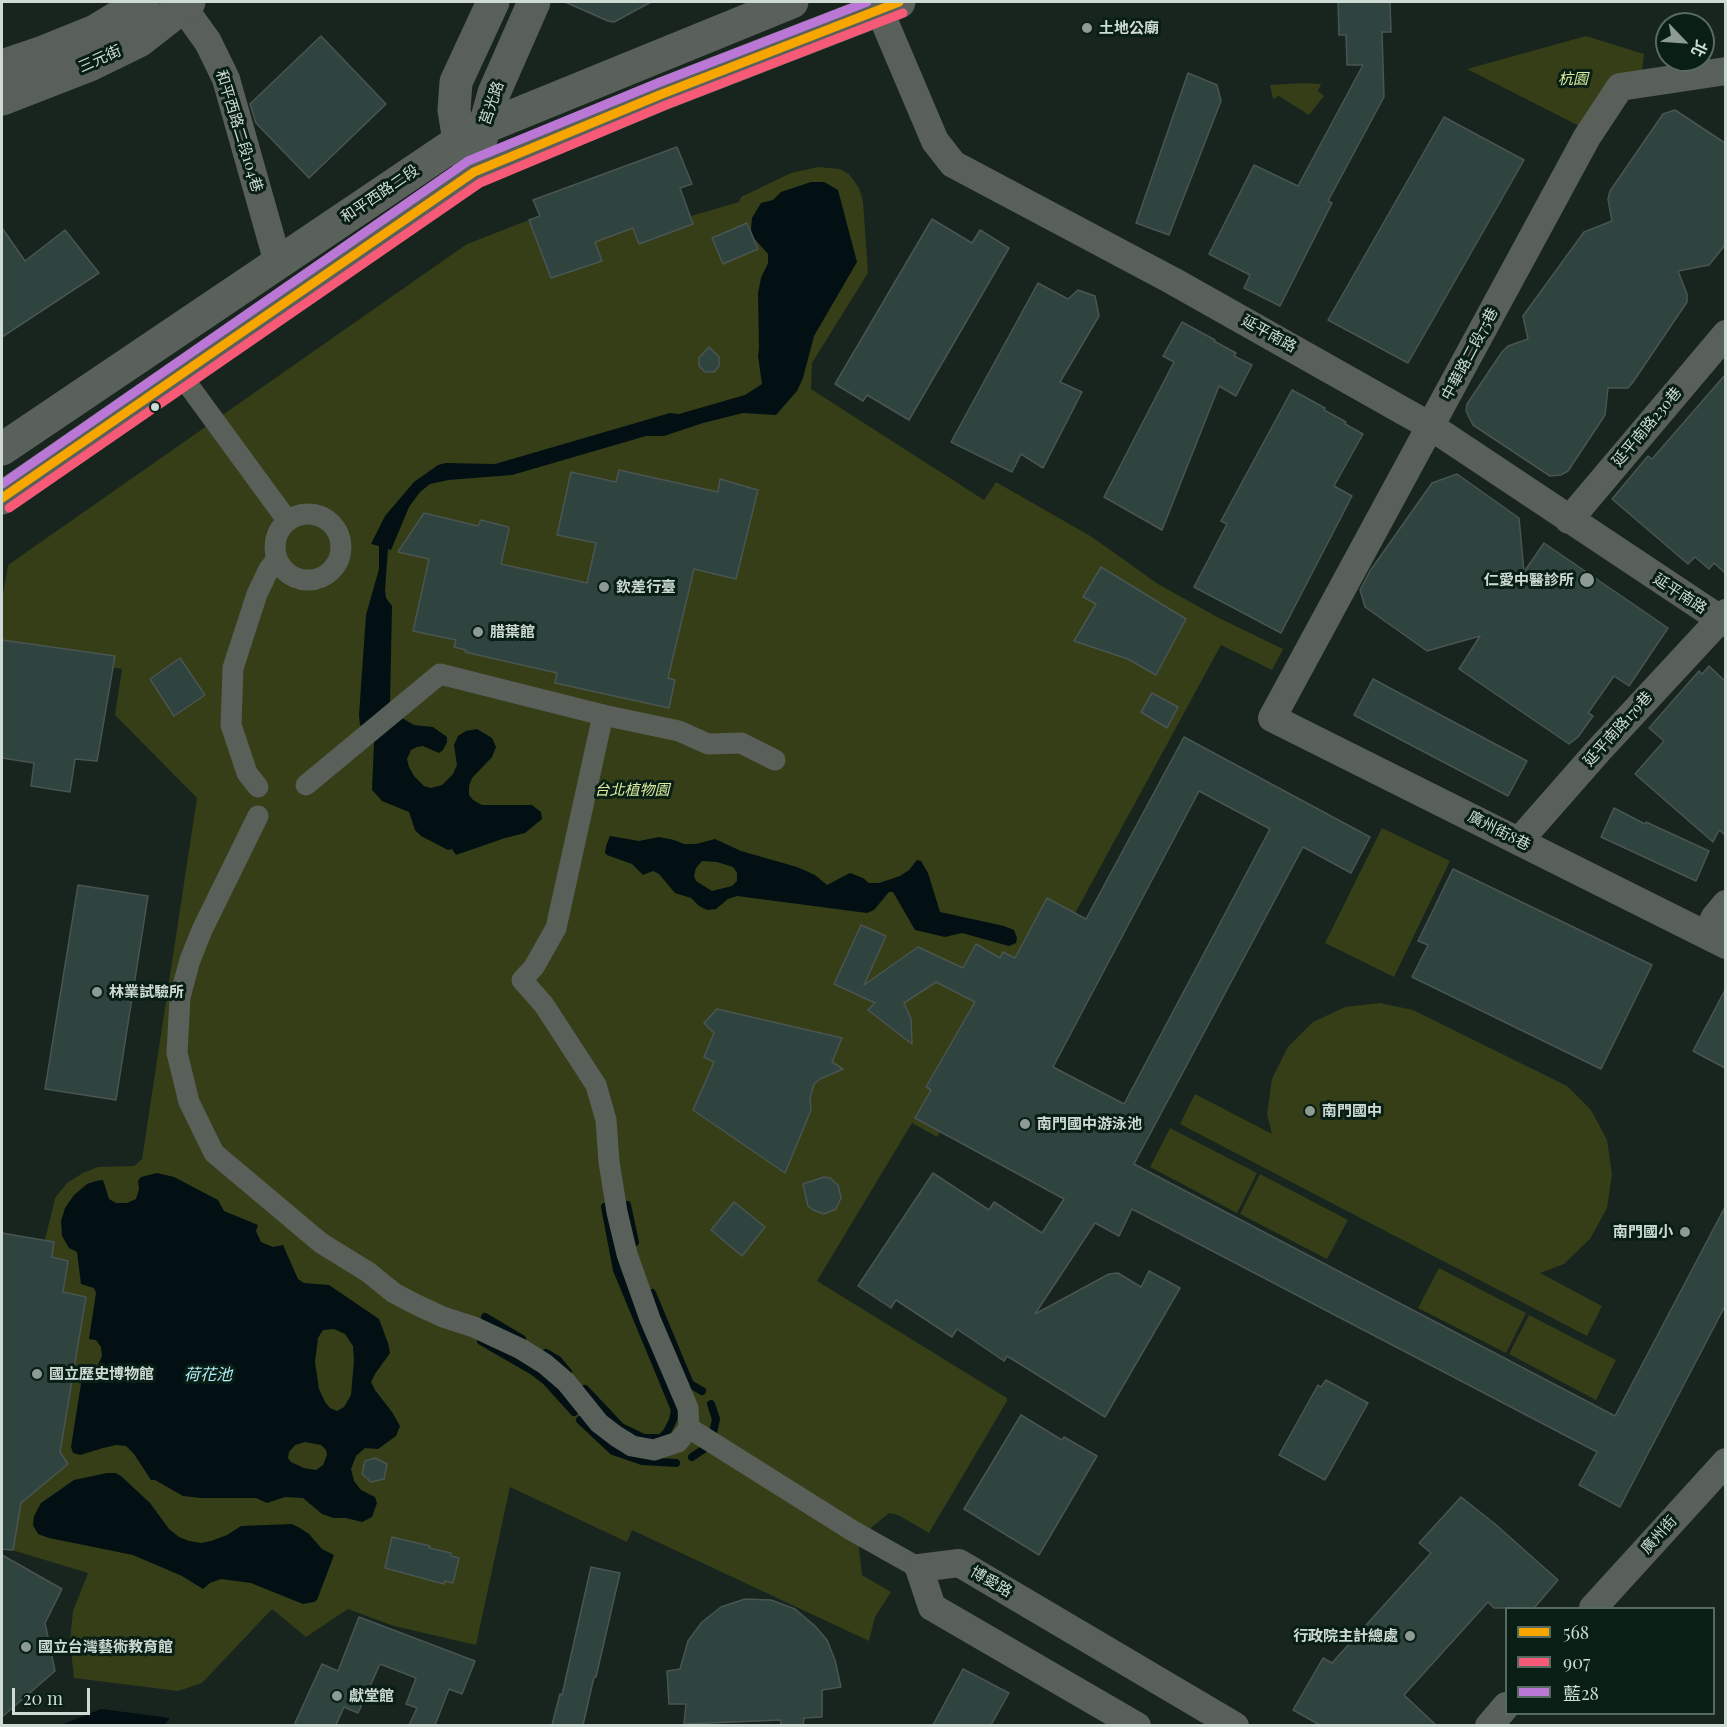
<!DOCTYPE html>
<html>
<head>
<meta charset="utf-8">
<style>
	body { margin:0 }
	#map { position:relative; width:1727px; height:1727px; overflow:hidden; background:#18241e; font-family:"Playfair Display","Noto Sans TC",serif }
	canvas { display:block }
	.frame { position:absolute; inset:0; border:3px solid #cddbd4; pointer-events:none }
	.legend { position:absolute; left:1505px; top:1607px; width:210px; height:108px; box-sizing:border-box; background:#091f16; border:2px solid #576a62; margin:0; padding:8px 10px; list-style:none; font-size:18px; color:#cddbd4 }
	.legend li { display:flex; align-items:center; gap:12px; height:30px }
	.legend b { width:30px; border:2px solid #576a62 }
	.north { position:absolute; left:1655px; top:12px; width:60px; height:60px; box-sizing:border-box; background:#091f16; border:2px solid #576a62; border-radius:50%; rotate:115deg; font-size:16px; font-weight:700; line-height:24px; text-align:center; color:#cddbd4 }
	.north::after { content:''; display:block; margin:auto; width:21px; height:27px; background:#8e9b94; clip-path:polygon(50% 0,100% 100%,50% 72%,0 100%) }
	.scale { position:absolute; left:12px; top:1688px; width:78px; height:27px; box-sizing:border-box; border:3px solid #cddbd4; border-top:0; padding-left:8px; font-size:18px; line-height:21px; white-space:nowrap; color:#cddbd4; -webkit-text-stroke:4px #091f16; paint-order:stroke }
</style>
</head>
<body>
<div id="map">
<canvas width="1727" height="1727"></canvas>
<div class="frame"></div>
<ul class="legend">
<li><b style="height:8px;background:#f7a600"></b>568</li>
<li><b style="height:8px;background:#f75a77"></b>907</li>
<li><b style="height:8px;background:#ba77d6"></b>藍28</li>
</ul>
<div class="north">北</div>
<div class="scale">20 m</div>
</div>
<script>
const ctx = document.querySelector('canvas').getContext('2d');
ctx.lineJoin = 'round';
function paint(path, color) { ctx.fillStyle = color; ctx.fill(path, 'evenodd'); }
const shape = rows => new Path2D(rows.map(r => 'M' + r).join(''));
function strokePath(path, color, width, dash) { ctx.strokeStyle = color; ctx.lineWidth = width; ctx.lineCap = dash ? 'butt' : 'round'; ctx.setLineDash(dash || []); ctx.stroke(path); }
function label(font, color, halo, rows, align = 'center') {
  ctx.font = font + ' "Playfair Display","Noto Sans TC",serif'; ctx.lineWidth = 6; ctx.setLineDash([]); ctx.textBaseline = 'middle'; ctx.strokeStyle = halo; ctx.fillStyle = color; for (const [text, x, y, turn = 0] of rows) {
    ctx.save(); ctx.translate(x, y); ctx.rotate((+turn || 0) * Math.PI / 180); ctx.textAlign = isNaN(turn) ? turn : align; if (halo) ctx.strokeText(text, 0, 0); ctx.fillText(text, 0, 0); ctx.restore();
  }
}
paint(shape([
	[1586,36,1644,54,1641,79,1587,130,1467,69],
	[1303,83,1321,84,1318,91,1324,96,1309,115,1279,96,1273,99,1270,85],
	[818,167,840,169,849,174,859,188,863,201,868,273,812,363,811,389,984,500,996,482,1092,537,1158,584,1219,618,1283,649,1272,670,1221,645,1054,952,977,1064,937,1137,912,1123,817,1281,1007,1398,1007,1401,929,1533,898,1515,889,1513,873,1526,864,1537,859,1548,862,1575,891,1592,875,1617,869,1641,632,1530,627,1542,510,1487,476,1645,394,1626,348,1609,306,1637,272,1609,202,1683,178,1691,74,1678,70,1641,73,1611,88,1573,12,1550,22,1495,60,1452,86,1297,63,1292,68,1261,52,1257,54,1242,45,1240,55,1198,67,1183,83,1173,98,1167,134,1166,142,1159,197,798,115,715,122,669,2,650,2,599,8,565,467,244,529,220,539,245,627,213,639,244,693,224,691,216,739,202,741,197,791,173],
	[1382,828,1450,861,1394,977,1325,943],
	[1380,1003,1413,1010,1567,1086,1591,1110,1607,1140,1612,1174,1607,1208,1590,1239,1564,1264,1540,1273,1602,1306,1587,1336,1180,1124,1195,1094,1272,1134,1267,1114,1272,1079,1288,1047,1313,1022,1345,1007],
	[1170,1128,1257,1173,1237,1213,1150,1167],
	[1260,1174,1348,1220,1327,1259,1240,1214],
	[1439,1268,1526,1313,1506,1353,1418,1308],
	[1529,1315,1616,1360,1596,1400,1509,1354]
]), '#353e17');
paint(shape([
	[811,182,824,182,838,190,857,262,814,336,803,378,797,391,776,415,743,413,703,423,664,436,646,436,512,475,448,480,430,484,420,492,409,507,391,550,388,549,385,590,386,598,392,606,390,703,402,718,414,725,433,727,447,737,447,742,443,750,439,753,423,746,417,747,411,750,407,759,409,767,414,776,424,786,431,788,442,785,453,774,457,765,454,745,458,736,466,731,477,729,492,738,496,747,492,757,472,778,469,786,469,795,473,800,482,805,532,805,541,812,542,819,525,833,505,838,456,855,452,849,448,850,421,836,415,830,409,812,382,801,372,790,374,743,360,725,359,715,366,615,379,569,379,546,371,544,385,516,414,482,438,465,446,463,495,464,670,413,679,414,745,395,762,384,758,356,759,348,758,293,761,278,768,263,768,254,752,236,751,229,752,218,761,203,773,200,781,192],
	[610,836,639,841,659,837,674,840,684,844,696,844,715,839,741,851,797,867,815,875,827,885,850,873,863,878,869,883,879,883,900,876,909,870,917,860,921,861,928,873,940,912,1004,926,1014,930,1017,938,1016,943,1009,946,962,933,945,937,915,930,893,892,889,892,874,910,867,913,737,896,728,899,716,909,707,910,699,906,691,898,675,893,659,874,653,871,643,875,632,864,607,855,605,853,606,846],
	[702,861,717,862,733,867,737,873,737,881,732,886,712,891,696,881,694,876,696,868],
	[157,1173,174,1177,218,1200,224,1211,258,1225,256,1231,261,1242,273,1247,283,1245,298,1279,304,1283,329,1285,379,1319,388,1343,390,1353,375,1374,371,1382,375,1390,392,1412,400,1426,396,1436,378,1449,365,1448,356,1456,351,1469,354,1481,361,1490,375,1497,377,1503,372,1517,362,1522,346,1518,334,1518,322,1514,303,1498,285,1497,267,1503,256,1498,201,1498,183,1496,155,1480,151,1480,134,1454,126,1446,116,1445,103,1448,80,1455,73,1453,71,1447,83,1371,91,1370,98,1365,102,1356,101,1347,96,1340,89,1339,96,1293,94,1288,81,1284,77,1252,69,1248,62,1236,61,1221,65,1208,74,1195,87,1184,96,1181,103,1180,109,1199,116,1203,127,1203,136,1199,139,1189,138,1181,141,1177],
	[334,1329,345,1334,353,1346,354,1361,351,1395,344,1407,337,1411,330,1408,325,1402,319,1389,315,1362,318,1338,323,1330],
	[305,1442,321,1445,326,1450,327,1455,323,1465,316,1470,304,1468,291,1462,288,1458,289,1452,295,1445],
	[107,1473,116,1473,121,1476,150,1503,169,1529,179,1537,189,1541,201,1543,211,1541,227,1535,241,1526,292,1524,300,1528,309,1534,322,1549,334,1555,317,1600,314,1602,303,1604,251,1583,221,1579,210,1583,203,1589,182,1576,133,1555,49,1538,38,1534,33,1525,34,1516,41,1503,74,1480],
	[101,1709,170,1718,164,1725,61,1725]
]), '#021013');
strokePath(shape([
	[627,1205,635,1242],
	[652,1293,690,1384,702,1391],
	[485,1317,522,1339],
	[481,1341,533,1371,546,1381,574,1412],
	[546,1353,558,1360,568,1372],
	[585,1389,621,1427,644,1438,661,1438,667,1432,673,1420,675,1410,617,1270,605,1207],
	[711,1404,716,1419,713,1433],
	[580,1420,613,1451,642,1461,676,1463],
	[692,1457,704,1449]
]), '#021013', 8);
const building = shape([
	[565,2,651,2,614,22,608,21,565,2],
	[1338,2,1390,2,1391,32,1382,32,1384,97,1328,201,1332,203,1280,306,1244,288,1250,275,1209,254,1254,165,1298,186,1363,65,1347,65,1346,35,1339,35,1338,2],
	[321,36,386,104,309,178,256,123,250,104,321,36],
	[1188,73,1217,85,1221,101,1169,235,1136,223,1188,73],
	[1675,110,1725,143,1725,245,1709,265,1678,271,1687,294,1687,302,1633,382,1628,388,1608,388,1605,415,1568,471,1561,475,1550,476,1473,425,1466,411,1467,404,1502,352,1508,346,1528,339,1523,316,1584,232,1612,221,1608,199,1610,191,1663,114,1675,110],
	[1444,117,1524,160,1408,363,1328,320,1444,117],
	[677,147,692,184,680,188,693,224,639,244,633,228,595,242,602,261,551,278,529,220,540,216,533,200,677,147],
	[932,219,972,243,980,230,1009,248,909,420,867,395,863,401,835,384,932,219],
	[747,223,758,249,723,264,712,238,747,223],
	[2,228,25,261,65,230,99,273,2,337,2,228],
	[1038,283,1068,299,1078,290,1095,296,1099,316,1060,382,1082,392,1043,468,1021,454,1012,472,951,442,1038,283],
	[1182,322,1215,340,1214,341,1236,353,1234,356,1252,365,1236,396,1219,386,1162,530,1104,497,1174,362,1163,356,1182,322],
	[709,347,719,357,719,366,714,372,705,372,699,366,699,358,709,347],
	[1725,375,1725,573,1714,563,1709,569,1695,557,1688,564,1612,499,1648,456,1652,459,1725,375],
	[1292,390,1325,408,1324,410,1346,422,1345,424,1363,434,1334,486,1352,496,1281,633,1194,587,1227,524,1221,521,1292,390],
	[619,470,718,492,720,479,758,490,736,579,694,569,668,678,675,680,669,708,555,683,557,673,465,652,466,650,454,647,456,640,413,631,429,559,398,552,424,513,478,526,481,520,508,527,509,529,501,564,587,583,596,543,557,535,571,472,616,482,619,470],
	[1457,474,1519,518,1524,572,1544,543,1668,628,1629,686,1614,676,1588,713,1593,716,1578,737,1569,744,1459,669,1480,636,1427,651,1365,607,1360,590,1370,571,1432,483,1457,474],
	[1101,567,1186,619,1156,675,1128,659,1074,641,1096,604,1083,597,1101,567],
	[2,640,115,656,97,761,75,759,70,792,31,786,34,763,2,758,2,640],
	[180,658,205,695,174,716,150,679,180,658],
	[1709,666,1725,681,1725,835,1719,830,1713,842,1635,774,1664,741,1649,728,1699,671,1702,674,1709,666],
	[1373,679,1527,761,1508,796,1354,715,1373,679],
	[1152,693,1178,707,1167,728,1141,712,1152,693],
	[1184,737,1370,837,1351,873,1303,847,1134,1164,1615,1416,1725,1207,1725,1306,1620,1507,1579,1485,1597,1452,1132,1209,1119,1236,1095,1223,1035,1314,1109,1274,1118,1273,1141,1287,1149,1271,1180,1288,1105,1417,1007,1356,1004,1361,957,1329,952,1337,896,1300,891,1308,858,1286,933,1173,989,1210,994,1202,1042,1233,1064,1199,915,1118,931,1090,926,1087,975,1002,936,982,904,1003,911,1019,912,1044,868,1010,875,1003,834,984,861,925,886,936,864,985,918,947,963,968,976,944,1000,958,1003,952,1015,958,1047,898,1086,919,1184,737],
	[1199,791,1270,829,1124,1104,1053,1067,1199,791],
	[1614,808,1645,824,1646,822,1709,851,1696,881,1601,837,1614,808],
	[1453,869,1652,965,1601,1069,1412,977,1428,945,1418,941,1453,869],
	[78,885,148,896,116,1100,45,1089,78,885],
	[1725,990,1725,1068,1693,1051,1725,990],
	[717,1009,842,1038,832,1062,843,1069,820,1079,814,1084,810,1098,811,1110,785,1173,693,1110,714,1062,704,1057,714,1033,704,1023,717,1009],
	[824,1177,830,1178,838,1185,841,1198,836,1209,824,1214,813,1210,808,1206,803,1184,824,1177],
	[734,1202,765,1227,742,1256,711,1230,734,1202],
	[2,1233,54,1242,52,1257,68,1261,63,1292,86,1297,60,1452,68,1464,21,1503,13,1550,2,1549,2,1233],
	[1326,1380,1368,1403,1325,1480,1279,1455,1318,1385,1321,1387,1326,1380],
	[1021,1415,1062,1440,1064,1437,1097,1456,1039,1555,964,1509,1021,1415],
	[375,1458,387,1464,384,1479,371,1482,362,1474,365,1461,375,1458],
	[1461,1497,1495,1524,1558,1580,1534,1608,1494,1608,1488,1602,1404,1695,1436,1725,1320,1725,1293,1710,1323,1658,1332,1663,1431,1553,1419,1543,1461,1497],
	[392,1537,430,1546,429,1548,451,1553,451,1556,459,1558,453,1583,445,1581,444,1584,385,1568,392,1537],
	[2,1555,62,1589,45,1623,55,1671,2,1717,2,1555],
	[591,1567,620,1573,596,1677,594,1677,583,1725,552,1725,560,1694,562,1695,591,1567],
	[745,1599,771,1600,795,1609,815,1626,827,1640,835,1660,841,1687,822,1690,822,1717,804,1718,803,1725,781,1725,781,1720,684,1724,686,1704,669,1704,667,1671,680,1669,688,1641,702,1622,721,1607,745,1599],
	[359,1617,475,1661,462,1694,449,1689,435,1725,409,1725,417,1708,406,1704,416,1678,380,1664,358,1713,344,1707,336,1725,294,1725,322,1664,338,1671,359,1617],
	[963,1669,1009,1693,991,1725,933,1725,963,1669]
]);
paint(building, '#2f433f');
strokePath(building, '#4a5552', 1.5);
strokePath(shape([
	[181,375,287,520],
	'275 547a33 33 0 1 1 66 0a33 33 0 1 1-66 0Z',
	[306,785,440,674,603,715],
	[258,787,247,773,231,725,233,668,257,594,269,569,277,559],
	[258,816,202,930,190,960,180,997,177,1053,189,1102,214,1153,321,1243,368,1272,394,1293,417,1305,443,1317,474,1327,521,1349,545,1364,566,1382,599,1423,616,1436,632,1446,654,1450,678,1442,689,1428,688,1408,650,1319,627,1254,617,1212,609,1162,606,1120,596,1085,544,1005,522,980,534,967,556,928,603,715,679,731,708,744,741,743,775,760],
	[689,1428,853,1531,919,1568]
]), '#595f59', 21);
strokePath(shape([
	[876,2,935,141,953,164,1173,281,1430,426,1726,623],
	[183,7,208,42,226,79,278,263],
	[1726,71,1620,87,1587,137,1272,718,1726,945],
	[1569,520,1726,334],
	[1519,841,1598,751,1726,613],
	[1706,935,1715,917,1726,904],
	[1593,1608,1726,1462],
	[1137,1726,932,1607,919,1568,959,1563,1235,1726],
	[1489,1726,1506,1706]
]), '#595f59', 28);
strokePath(shape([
	[2,66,43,52,95,31,143,2],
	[2,99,92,64,139,41,189,2],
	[478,150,494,93,534,2],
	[470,165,459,141,454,110,456,82,493,2]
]), '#595f59', 33);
strokePath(shape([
	[2,449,459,141,483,128,792,2],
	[2,498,474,172,662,94,899,2]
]), '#59615a', 33);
strokePath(shape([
	[2,498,474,172,662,94,899,2]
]), '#f7a600', 9);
strokePath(shape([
	[9,508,480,183,666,105,903,13]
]), '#f75a77', 9);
strokePath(shape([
	[2,484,468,161,658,83,867,2]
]), '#ba77d6', 9);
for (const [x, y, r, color] of [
	[1087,28,6,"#8e9b94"],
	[155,407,5,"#cddbd4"],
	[1587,580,8,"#8e9b94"],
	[604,587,6,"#8e9b94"],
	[478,632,6,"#8e9b94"],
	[97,992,6,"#8e9b94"],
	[1310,1111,6,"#8e9b94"],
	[1025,1124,6,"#8e9b94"],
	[1685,1232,6,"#8e9b94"],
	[37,1374,6,"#8e9b94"],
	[1410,1636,6,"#8e9b94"],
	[26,1647,6,"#8e9b94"],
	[337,1696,6,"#8e9b94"]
]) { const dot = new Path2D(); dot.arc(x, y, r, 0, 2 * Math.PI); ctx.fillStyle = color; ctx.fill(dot); strokePath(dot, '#091f16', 2); }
label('bold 15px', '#cddbd4', '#091f16', [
	["土地公廟",1099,28],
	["仁愛中醫診所",1574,580,"right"],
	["欽差行臺",616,587],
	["腊葉館",490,632],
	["林業試驗所",109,992],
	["南門國中",1322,1111],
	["南門國中游泳池",1037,1124],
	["南門國小",1673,1232,"right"],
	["國立歷史博物館",49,1374],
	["行政院主計總處",1398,1636,"right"],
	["國立台灣藝術教育館",38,1647],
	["獻堂館",349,1696]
], 'left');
label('15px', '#cddbd4', '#091f16', [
	["三元街",100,59,-24],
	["莒光路",492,103,-71],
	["和平西路二段104巷",239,131,73],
	["和平西路二段",380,194,-34],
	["延平南路",1269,334,29],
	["中華路二段75巷",1470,354,-62],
	["延平南路230巷",1647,427,-50],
	["延平南路",1680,594,33],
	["延平南路179巷",1618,729,-48],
	["廣州街8巷",1499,831,27],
	["廣州街",1659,1535,-48],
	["博愛路",991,1582,30]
]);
label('italic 15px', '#dced9f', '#091f16', [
	["杭園",1573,79],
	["台北植物園",632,790]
]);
label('italic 16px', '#b5f0fb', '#091f16', [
	["荷花池",208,1375]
]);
</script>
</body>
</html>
